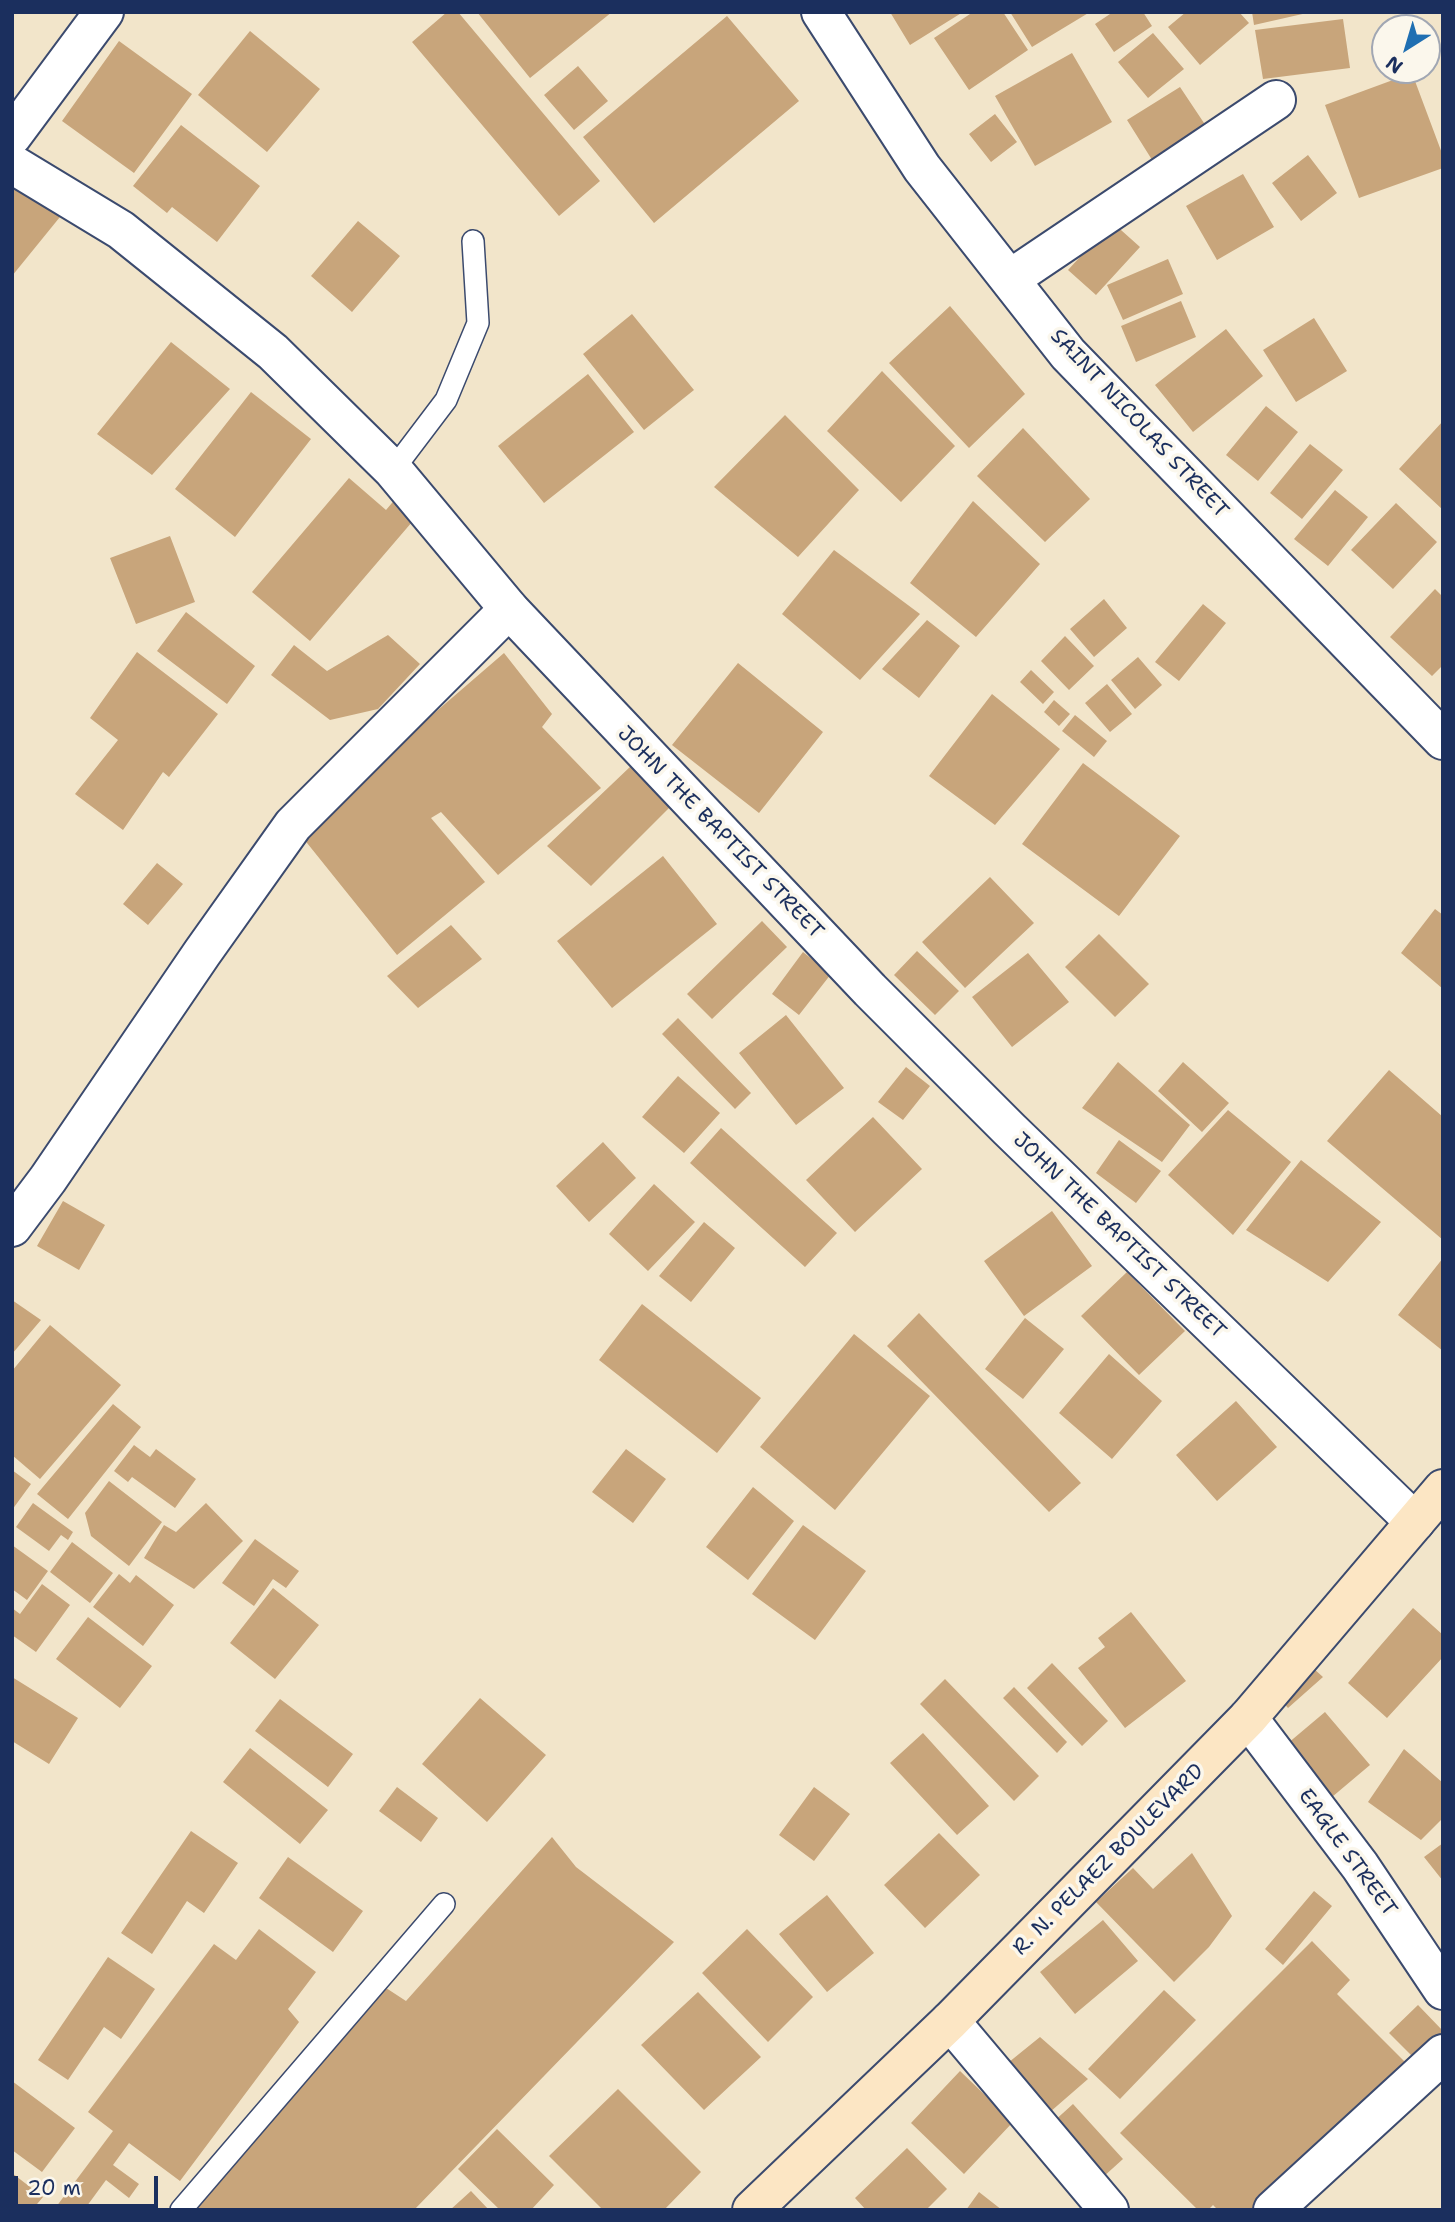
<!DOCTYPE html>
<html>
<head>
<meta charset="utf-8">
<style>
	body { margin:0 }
	#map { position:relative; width:1455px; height:2222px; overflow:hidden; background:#f2e5ca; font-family:"Shantell Sans",sans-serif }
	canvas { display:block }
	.frame { position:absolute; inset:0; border:14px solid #1b2f5e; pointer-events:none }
	.north { position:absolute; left:1371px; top:14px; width:70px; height:70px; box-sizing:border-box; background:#fbf7ec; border:2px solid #a1a7b3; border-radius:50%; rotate:217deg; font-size:19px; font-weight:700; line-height:28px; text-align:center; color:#1b2f5e }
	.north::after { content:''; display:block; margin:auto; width:24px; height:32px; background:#1f6fb2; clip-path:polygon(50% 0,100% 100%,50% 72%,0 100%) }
	.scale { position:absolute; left:14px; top:2176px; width:144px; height:32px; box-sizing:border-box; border:4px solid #1b2f5e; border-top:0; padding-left:9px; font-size:21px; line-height:24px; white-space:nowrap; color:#1b2f5e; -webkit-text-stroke:5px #fbf7ec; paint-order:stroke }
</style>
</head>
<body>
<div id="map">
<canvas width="1455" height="2222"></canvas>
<div class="frame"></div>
<div class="north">N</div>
<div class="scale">20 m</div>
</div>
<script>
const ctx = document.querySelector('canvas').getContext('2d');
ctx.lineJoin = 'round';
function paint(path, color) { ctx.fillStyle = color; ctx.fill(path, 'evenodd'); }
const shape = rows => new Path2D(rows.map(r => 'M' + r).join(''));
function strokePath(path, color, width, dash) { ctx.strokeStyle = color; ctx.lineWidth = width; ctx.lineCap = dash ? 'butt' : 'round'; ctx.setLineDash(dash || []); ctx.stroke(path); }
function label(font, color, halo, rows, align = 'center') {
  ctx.font = font + ' "Shantell Sans",sans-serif'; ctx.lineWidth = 7; ctx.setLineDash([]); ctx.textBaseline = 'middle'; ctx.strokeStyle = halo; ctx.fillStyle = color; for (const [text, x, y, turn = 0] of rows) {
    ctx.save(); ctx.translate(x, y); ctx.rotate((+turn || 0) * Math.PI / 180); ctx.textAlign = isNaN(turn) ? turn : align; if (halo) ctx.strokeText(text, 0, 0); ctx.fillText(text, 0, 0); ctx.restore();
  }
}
paint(shape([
	[447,12,458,12,600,181,559,216,412,42],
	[477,12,612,12,530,78],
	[890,12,963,12,910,45],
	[973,12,1003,12,1028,50,969,90,934,38],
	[1010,12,1090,12,1032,47],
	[1113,12,1143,12,1152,26,1114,52,1095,24],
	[1186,12,1239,12,1249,23,1200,65,1168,27],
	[1252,12,1307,12,1307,13,1254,25],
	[727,16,799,101,654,223,583,137],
	[1343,19,1350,68,1263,79,1255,30],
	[250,31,320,89,267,152,198,95],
	[1153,33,1184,69,1148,98,1118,62],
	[119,41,192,94,134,173,62,121],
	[1072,53,1112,122,1035,166,995,96],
	[578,66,608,101,574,130,544,95],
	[1412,73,1443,156,1443,168,1359,198,1325,105],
	[1180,87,1208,129,1154,163,1127,120],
	[995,114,1017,142,991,162,969,134],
	[181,125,260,186,217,242,172,207,167,213,133,186],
	[1308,155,1337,193,1301,221,1272,183],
	[1243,174,1274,227,1217,260,1186,206],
	[12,179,64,212,12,276],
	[358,221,400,256,352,312,311,276],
	[1112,222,1140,247,1096,295,1068,270],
	[1168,259,1183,294,1123,320,1107,285],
	[1181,301,1196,337,1136,362,1121,326],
	[950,306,1025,394,969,448,889,363],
	[632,314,694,390,644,430,583,354],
	[1314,318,1347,371,1296,402,1263,350],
	[1226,329,1263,376,1193,432,1155,385],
	[171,342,230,389,152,475,97,434],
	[882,371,955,446,901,502,827,431],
	[588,374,634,432,544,503,498,446],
	[251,392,311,439,235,537,175,489],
	[1266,406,1298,432,1258,481,1226,455],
	[785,415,859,490,798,557,714,487],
	[1443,421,1443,510,1399,469],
	[1023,428,1090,499,1045,542,977,476],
	[1310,444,1343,470,1302,519,1270,493],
	[349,478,386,510,397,497,418,515,310,641,252,592],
	[1335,490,1368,517,1328,566,1294,539],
	[973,501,1040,564,976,637,910,583],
	[1396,503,1437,542,1393,589,1351,550],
	[170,536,195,602,136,624,110,558],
	[834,550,920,614,860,680,782,614],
	[1435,589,1443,597,1443,665,1432,676,1390,637],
	[1104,599,1127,628,1094,657,1070,629],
	[1203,604,1226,623,1179,681,1155,662],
	[186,612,255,666,227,704,157,651],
	[927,620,960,646,919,698,882,669],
	[388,635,420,664,378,709,330,720,271,675,294,645,327,671],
	[1065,636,1094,666,1069,690,1041,661],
	[137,652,218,714,169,777,163,772,123,830,75,794,118,740,90,718],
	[504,653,552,714,542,727,601,788,498,875,441,812,431,818,485,882,397,955,295,828,380,760],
	[1138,657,1162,685,1135,709,1111,680],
	[738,663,823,732,759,813,672,745],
	[1031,670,1054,692,1043,704,1020,682],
	[1107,684,1132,714,1110,732,1085,703],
	[992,694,1060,749,995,825,929,776],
	[1054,700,1070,714,1059,726,1044,712],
	[1075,715,1107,741,1094,757,1062,731],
	[1083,763,1180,836,1119,916,1022,844],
	[632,765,672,805,591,886,547,846],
	[663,856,717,924,612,1008,557,941],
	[157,863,183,884,148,925,123,904],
	[990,877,1034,923,965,988,922,942],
	[1435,909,1443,915,1443,989,1401,953],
	[762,921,787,947,712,1019,687,994],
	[451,925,482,959,418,1008,387,976],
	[1099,934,1149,984,1115,1017,1065,967],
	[917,951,959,991,935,1015,894,975],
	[803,952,831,974,799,1015,772,994],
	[1028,953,1069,1002,1012,1047,972,997],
	[786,1015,844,1088,796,1125,739,1053],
	[678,1018,751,1093,735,1109,662,1034],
	[1118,1062,1190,1125,1162,1162,1082,1108],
	[1183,1062,1229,1103,1202,1132,1158,1091],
	[906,1067,930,1086,903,1120,878,1102],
	[1389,1070,1443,1117,1443,1240,1327,1141],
	[678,1076,720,1113,684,1153,642,1117],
	[1228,1110,1291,1162,1233,1235,1168,1175],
	[873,1117,922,1169,855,1232,806,1180],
	[721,1128,837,1233,805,1267,690,1163],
	[1119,1140,1161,1171,1136,1203,1096,1173],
	[603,1142,636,1178,589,1222,556,1186],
	[1301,1160,1381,1222,1328,1282,1246,1230],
	[654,1184,695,1222,648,1271,609,1234],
	[63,1201,105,1225,79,1270,37,1246],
	[1052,1211,1092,1266,1024,1316,984,1261],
	[704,1222,735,1248,691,1302,659,1276],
	[1443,1258,1443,1351,1398,1315],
	[1127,1272,1185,1331,1139,1375,1081,1316],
	[12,1300,41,1320,12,1354],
	[642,1304,761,1398,717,1453,599,1360],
	[919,1313,1081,1483,1049,1512,887,1346],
	[1025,1318,1064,1349,1023,1399,985,1369],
	[50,1325,121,1385,40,1479,12,1455,12,1371],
	[854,1334,930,1396,835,1510,760,1447],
	[1109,1354,1162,1401,1112,1459,1059,1413],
	[1236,1401,1277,1447,1217,1501,1176,1455],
	[113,1404,141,1427,68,1519,37,1494],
	[134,1445,150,1457,156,1449,196,1479,175,1508,132,1477,128,1482,114,1471],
	[626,1449,666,1479,633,1523,592,1492],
	[12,1470,31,1484,12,1510],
	[109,1481,162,1522,129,1566,91,1536,85,1513],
	[753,1487,794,1521,748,1580,706,1547],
	[33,1503,73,1532,68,1540,61,1535,49,1551,16,1527],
	[206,1503,243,1541,194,1589,144,1558,164,1525,176,1532],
	[803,1525,866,1571,815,1640,752,1594],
	[255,1539,299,1571,286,1588,273,1579,254,1606,222,1583],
	[72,1542,113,1573,90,1603,50,1572],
	[12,1545,48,1571,27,1600,12,1589],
	[119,1574,130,1583,136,1575,174,1605,143,1646,93,1607],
	[42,1584,70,1605,36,1652,12,1635,12,1608,20,1614],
	[273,1588,319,1625,275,1679,230,1643],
	[1413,1608,1443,1635,1443,1657,1387,1718,1348,1683],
	[1131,1612,1186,1681,1125,1728,1078,1668,1105,1647,1098,1638],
	[88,1617,152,1666,120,1708,56,1659],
	[1052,1663,1108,1721,1082,1746,1027,1688],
	[1313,1668,1323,1677,1288,1708,1280,1699],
	[12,1677,78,1718,49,1764,12,1741],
	[945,1679,1039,1776,1014,1801,920,1704],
	[1014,1687,1067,1742,1057,1753,1003,1698],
	[480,1698,546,1755,487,1822,422,1764],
	[280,1699,353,1754,328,1787,255,1731],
	[1325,1712,1370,1765,1332,1797,1287,1744],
	[923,1733,989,1806,957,1835,890,1763],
	[250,1748,328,1810,300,1844,223,1782],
	[1404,1749,1443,1783,1443,1818,1421,1840,1368,1802],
	[397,1787,438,1818,421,1842,379,1811],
	[814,1787,850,1814,814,1861,779,1835],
	[191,1831,238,1863,204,1913,187,1901,152,1954,121,1933],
	[939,1833,980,1875,925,1928,884,1885],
	[552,1837,576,1867,674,1942,414,2210,192,2210,383,1986,406,2001],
	[1443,1843,1443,1881,1424,1857],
	[1192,1853,1232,1916,1209,1947,1174,1982,1096,1902,1133,1868,1153,1889],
	[288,1857,363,1911,333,1952,259,1898],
	[1314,1891,1332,1906,1283,1965,1265,1949],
	[827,1895,874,1953,827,1992,779,1934],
	[1103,1920,1138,1961,1075,2014,1040,1972],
	[259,1929,316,1972,288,2009,299,2022,180,2181,129,2143,113,2165,139,2184,129,2198,106,2180,84,2210,60,2210,56,2207,113,2131,88,2112,214,1944,236,1960],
	[747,1929,813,1997,768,2042,702,1973],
	[1312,1941,1350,1980,1337,1994,1410,2067,1267,2210,1218,2210,1213,2205,1208,2210,1198,2210,1120,2133],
	[108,1957,155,1989,121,2039,104,2027,68,2080,38,2060],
	[1164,1990,1196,2020,1120,2099,1088,2069],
	[698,1992,761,2057,704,2110,641,2045],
	[1418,2005,1443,2031,1443,2037,1417,2061,1389,2033],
	[1040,2037,1088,2079,1050,2112,993,2075],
	[960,2071,1013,2122,964,2174,911,2123],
	[12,2081,75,2128,42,2172,12,2150],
	[618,2089,701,2172,664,2210,603,2210,549,2156],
	[1073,2104,1123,2159,1092,2187,1042,2132],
	[497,2129,554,2185,531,2210,500,2210,458,2169],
	[907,2148,947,2189,926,2210,866,2210,855,2198],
	[12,2173,43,2197,32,2210,12,2210],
	[471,2191,489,2210,450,2210],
	[979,2192,1002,2210,966,2210]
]), '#c8a57b');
const service = shape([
	[393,470,446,400,478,323,473,241],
	[181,2210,444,1904]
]);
const minor = shape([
	[821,12,922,168,1068,354,1443,740],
	[12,136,104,12],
	[1010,279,1276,100],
	[12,1227,48,1179,202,953,293,825,509,609],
	[950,2021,1109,2210],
	[1273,2210,1443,2054]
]);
const tertiary = shape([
	[12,164,121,230,273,352,393,470,509,609,870,990,1009,1129,1415,1522],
	[1248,1718,1360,1866,1443,1990]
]);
const secondary = shape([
	[752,2210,950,2021,1248,1718,1443,1489]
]);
strokePath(service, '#3b4a6e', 24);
strokePath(minor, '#3b4a6e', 42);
strokePath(tertiary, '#3b4a6e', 42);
strokePath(secondary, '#3b4a6e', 42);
strokePath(service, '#fff', 21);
strokePath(minor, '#fff', 38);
strokePath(tertiary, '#fff', 38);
strokePath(secondary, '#fce6c4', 38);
label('21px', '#1b2f5e', '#fbf7ec', [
	["SAINT NICOLAS STREET",1139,424,47],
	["JOHN THE BAPTIST STREET",720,833,46],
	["JOHN THE BAPTIST STREET",1119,1236,44],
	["EAGLE STREET",1347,1853,54],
	["R. N. PELAEZ BOULEVARD",1109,1860,-45]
]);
</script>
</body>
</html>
